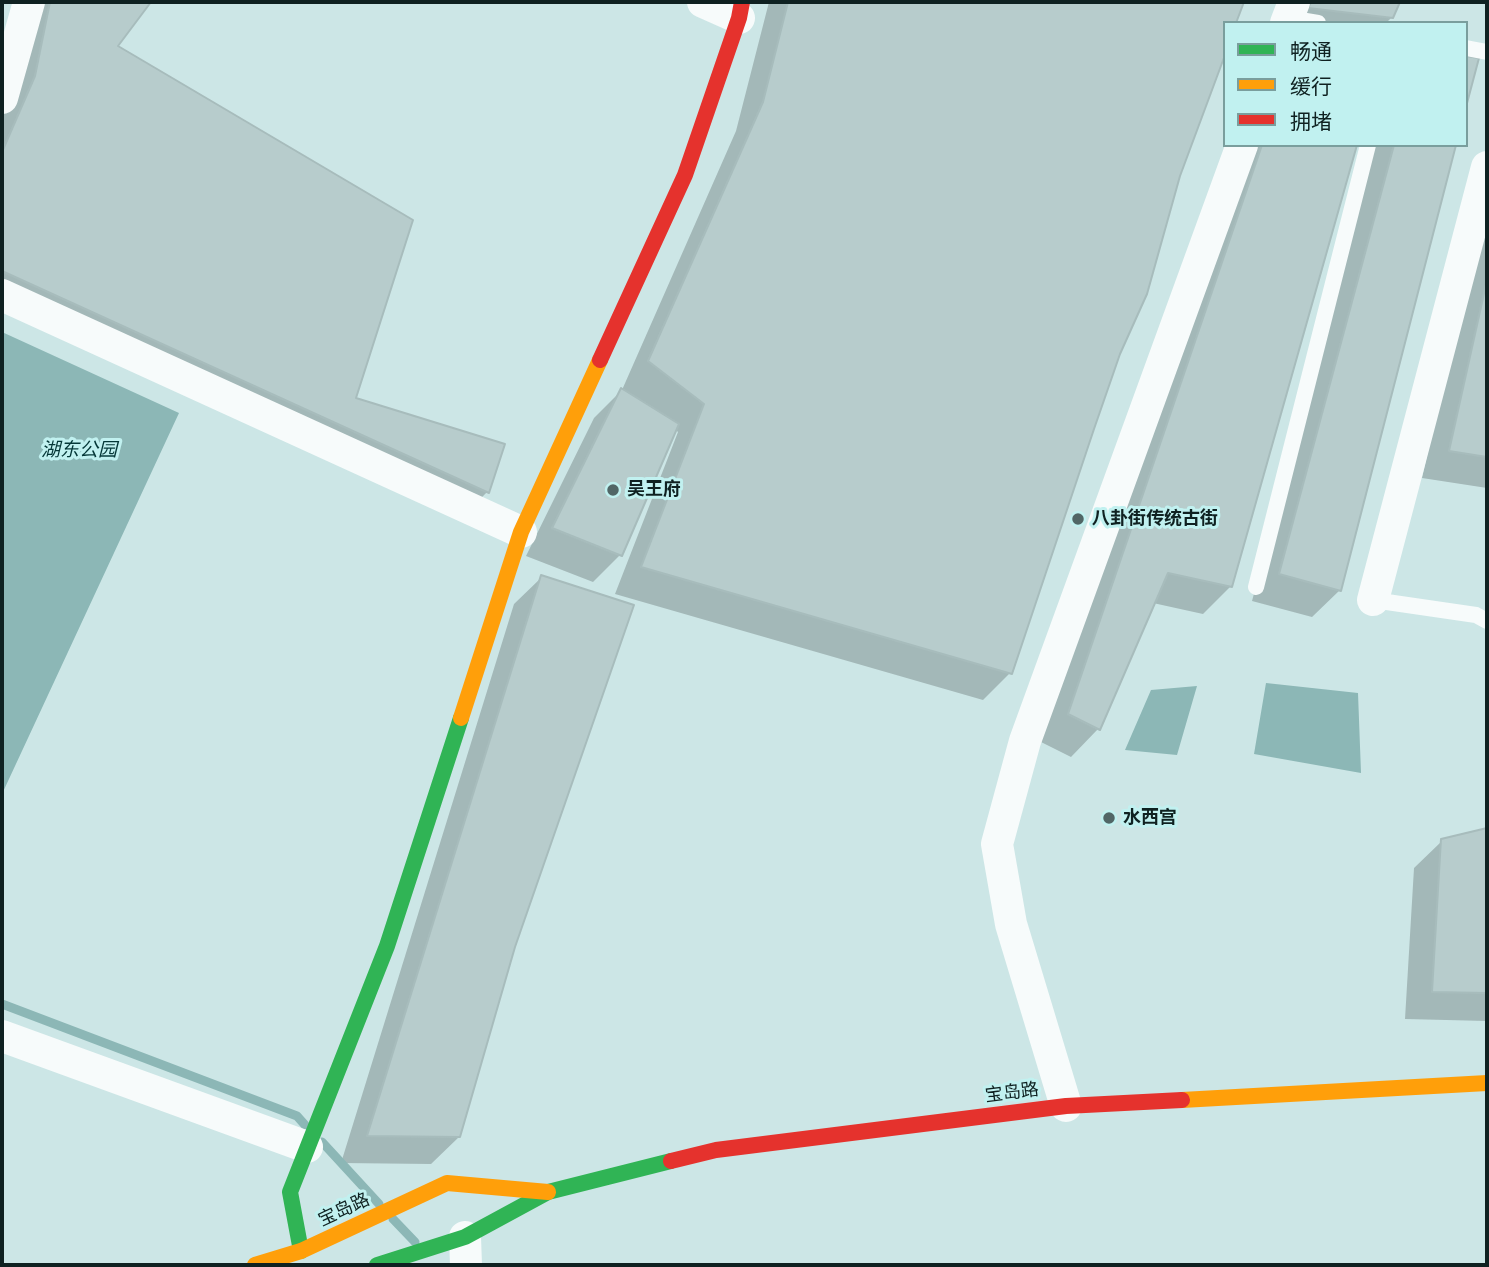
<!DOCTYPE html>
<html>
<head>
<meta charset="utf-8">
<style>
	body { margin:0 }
	#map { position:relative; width:1489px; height:1267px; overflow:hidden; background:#cce6e6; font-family:Figtree,"Noto Sans SC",sans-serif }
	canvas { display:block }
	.frame { position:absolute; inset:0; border:4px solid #0f2121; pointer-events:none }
	.legend { position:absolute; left:1223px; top:21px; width:245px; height:126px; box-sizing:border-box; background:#c1f1f0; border:2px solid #7a9e9d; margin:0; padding:9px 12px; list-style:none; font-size:21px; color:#0f2121 }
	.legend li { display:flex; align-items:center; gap:14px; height:35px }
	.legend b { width:35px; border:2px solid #7a9e9d }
</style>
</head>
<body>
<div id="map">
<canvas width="1489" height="1267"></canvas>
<div class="frame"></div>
<ul class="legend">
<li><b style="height:9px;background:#30b455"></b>畅通</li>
<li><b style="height:9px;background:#ff9f0a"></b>缓行</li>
<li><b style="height:9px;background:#e5322d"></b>拥堵</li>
</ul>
</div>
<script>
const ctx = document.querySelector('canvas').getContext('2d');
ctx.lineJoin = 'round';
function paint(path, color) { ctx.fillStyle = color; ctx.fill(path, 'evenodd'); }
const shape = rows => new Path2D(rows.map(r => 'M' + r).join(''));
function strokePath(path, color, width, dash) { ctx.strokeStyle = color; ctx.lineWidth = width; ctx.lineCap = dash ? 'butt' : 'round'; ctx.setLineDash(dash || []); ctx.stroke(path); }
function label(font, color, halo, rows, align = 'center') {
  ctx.font = font + ' Figtree,"Noto Sans SC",sans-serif'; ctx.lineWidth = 6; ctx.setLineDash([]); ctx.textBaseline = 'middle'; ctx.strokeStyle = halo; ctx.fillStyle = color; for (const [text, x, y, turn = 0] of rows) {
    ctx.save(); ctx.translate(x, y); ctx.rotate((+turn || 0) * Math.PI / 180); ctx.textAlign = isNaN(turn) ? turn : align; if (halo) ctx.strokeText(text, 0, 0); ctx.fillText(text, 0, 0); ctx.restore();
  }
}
paint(shape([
	[2,332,179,413,2,794],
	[1266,683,1358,693,1361,773,1254,754],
	[1197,686,1177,755,1125,750,1151,690]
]), '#8cb7b6');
paint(shape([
	[29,2,148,2,115,46,354,399,503,445,487,492,460,520,2,311,2,119,8,105],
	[769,2,1242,2,1234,23,1225,23,1179,176,1010,673,983,700,615,594,678,432,675,429,620,555,593,582,526,556,594,418,622,390,736,131],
	[1296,2,1398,2,1392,17,1386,23,1287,23],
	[1245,145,1355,145,1231,586,1203,614,1153,603,1098,729,1071,757,1041,742],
	[1375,145,1455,145,1340,590,1312,617,1252,601],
	[1487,190,1487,488,1422,478],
	[542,577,513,946,459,1137,431,1164,341,1163,514,604],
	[1487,830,1487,1021,1405,1019,1414,868,1442,841]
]), '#0003');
strokePath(shape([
	[2,1004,297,1116,305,1125],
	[322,1142,379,1204],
	[393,1219,415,1242]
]), '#8cb7b6', 9);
const building = shape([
	[50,2,151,2,118,46,413,220,356,398,505,444,489,493,2,271,2,152,35,76,50,2],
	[788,2,1244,2,1236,23,1225,23,1225,55,1180,176,1147,294,1120,354,1094,429,1012,674,641,567,704,404,648,361,763,102,788,2],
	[1311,2,1400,2,1393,18,1308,8,1311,2],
	[1466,56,1479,58,1466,107,1466,56],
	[1262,145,1357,145,1232,587,1168,573,1100,730,1068,714,1262,145],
	[1394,145,1456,145,1341,591,1279,574,1394,145],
	[1487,280,1487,457,1449,451,1487,280],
	[621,388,679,424,622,556,552,528,621,388],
	[541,575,634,605,515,947,460,1137,367,1136,541,575],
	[1487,828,1487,993,1432,992,1441,839,1487,828]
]);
paint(building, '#b7cccc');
strokePath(building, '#a7bcbc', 2);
strokePath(shape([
	[1288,18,1318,23],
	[1466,48,1487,52],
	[1256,587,1368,145],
	[1373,600,1476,615,1487,621]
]), '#f7fbfb', 16);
strokePath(shape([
	[703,2,739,18],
	[1286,23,1294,2],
	[2,98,29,2],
	[2,295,521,532],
	[1373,600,1487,167],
	[2,1036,307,1147],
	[1066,1106,1011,924,997,844,1025,741,1242,145],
	[465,1237,466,1265]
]), '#f7fbfb', 32);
strokePath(shape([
	[301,1251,290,1192,387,946,461,718],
	[377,1265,465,1237,548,1192,671,1161]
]), '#30b455', 16);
strokePath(shape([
	[461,718,521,532,600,360],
	[1182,1100,1487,1083],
	[255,1265,301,1251,447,1183,548,1192]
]), '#ff9f0a', 16);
strokePath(shape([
	[600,360,685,175,739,18,742,2],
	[671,1161,716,1150,1066,1106,1182,1100]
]), '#e5322d', 16);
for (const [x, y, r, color] of [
	[613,490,7,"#516666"],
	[1078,519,7,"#516666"],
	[1109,818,7,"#516666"]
]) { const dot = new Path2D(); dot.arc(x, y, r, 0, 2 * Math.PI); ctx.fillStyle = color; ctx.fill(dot); strokePath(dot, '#c1f1f0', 2.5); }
label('bold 18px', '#0f2121', '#c1f1f0', [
	["吴王府",627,490],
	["八卦街传统古街",1092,519],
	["水西宫",1123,818]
], 'left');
label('18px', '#0f2121', '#c1f1f0', [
	["宝岛路",1012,1093,-7],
	["宝岛路",344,1210,-25]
]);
label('italic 19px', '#043737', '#c1f1f0', [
	["湖东公园",79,450]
]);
</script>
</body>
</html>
